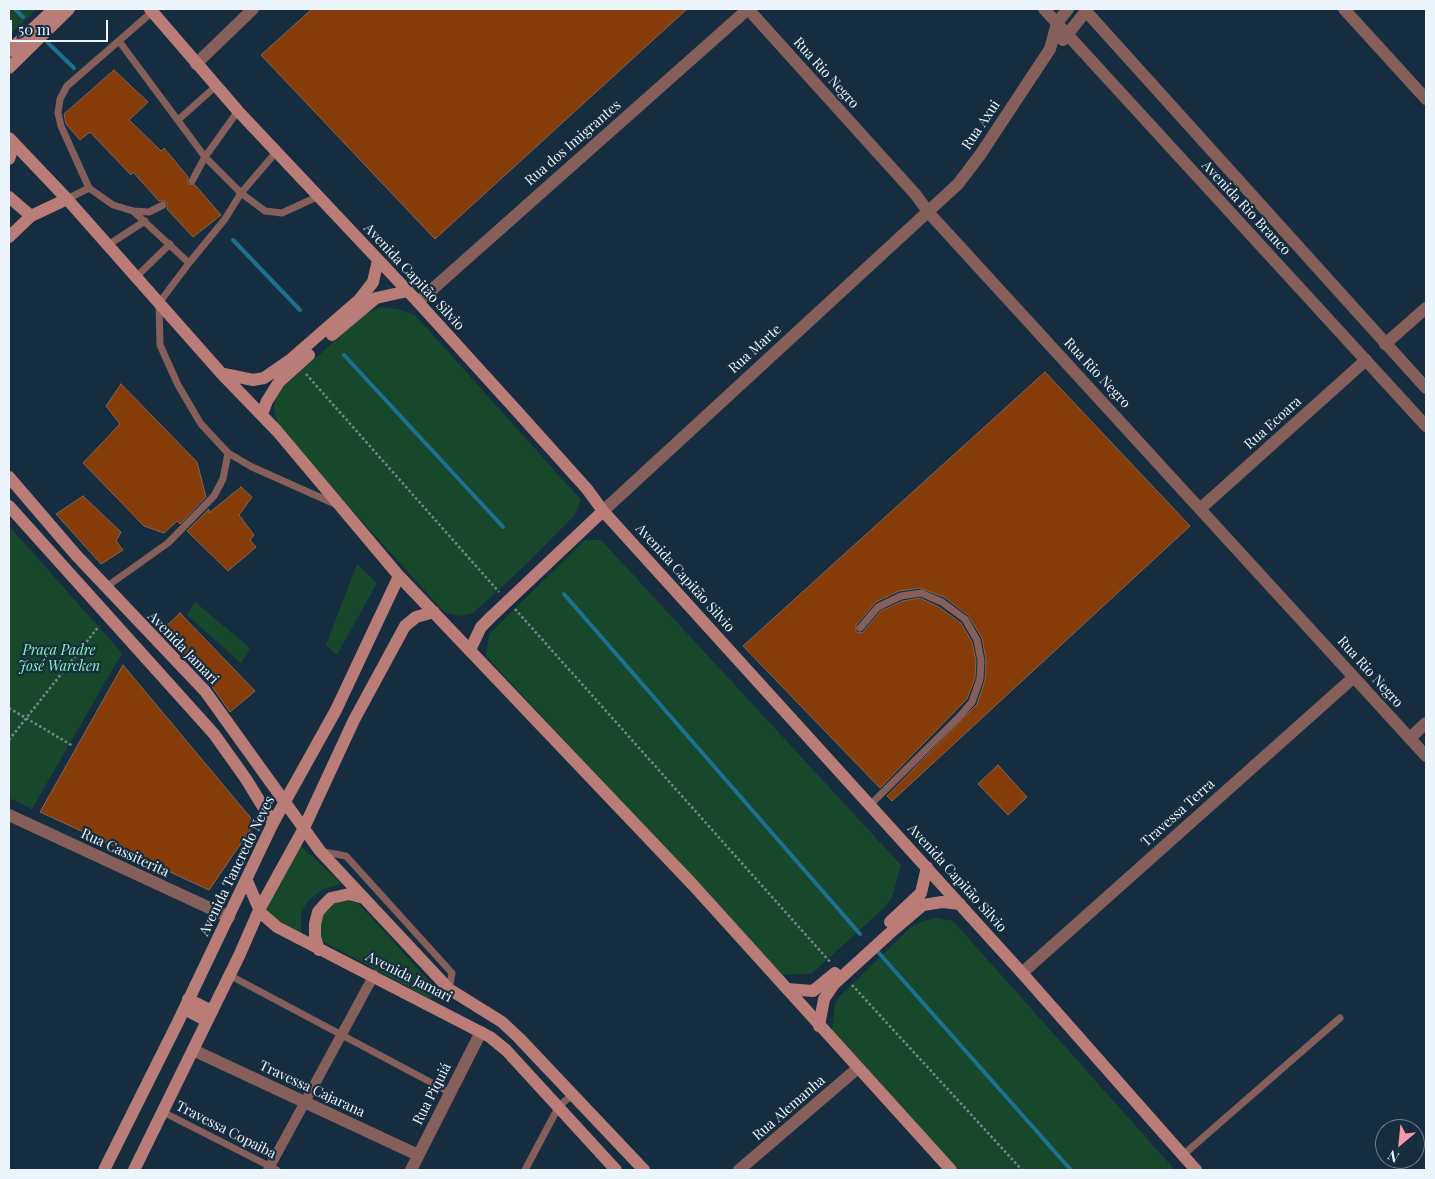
<!DOCTYPE html>
<html>
<head>
<meta charset="utf-8">
<style>
	body { margin:0 }
	#map { position:relative; width:1435px; height:1179px; overflow:hidden; background:#162d3f; font-family:"Playfair Display",serif }
	canvas { display:block }
	.frame { position:absolute; inset:0; border:10px solid #edf5fc; pointer-events:none }
	.north { position:absolute; left:1375px; top:1119px; width:50px; height:50px; box-sizing:border-box; background:#162d3f; border:1px solid #6c7d8b; border-radius:50%; rotate:208deg; font-size:14px; font-weight:700; line-height:20px; text-align:center; color:#edf5fc }
	.north::after { content:''; display:block; margin:auto; width:18px; height:22px; background:#f39aa8; clip-path:polygon(50% 0,100% 100%,50% 72%,0 100%) }
	.scale { position:absolute; left:10px; top:20px; width:98px; height:22px; box-sizing:border-box; border:2px solid #edf5fc; border-top:0; padding-left:6px; font-size:15px; line-height:18px; white-space:nowrap; color:#edf5fc; -webkit-text-stroke:4px #162d3f; paint-order:stroke }
</style>
</head>
<body>
<div id="map">
<canvas width="1435" height="1179"></canvas>
<div class="frame"></div>
<div class="north">N</div>
<div class="scale">50 m</div>
</div>
<script>
const ctx = document.querySelector('canvas').getContext('2d');
ctx.lineJoin = 'round';
function paint(path, color) { ctx.fillStyle = color; ctx.fill(path, 'evenodd'); }
const shape = rows => new Path2D(rows.map(r => 'M' + r).join(''));
function strokePath(path, color, width, dash) { ctx.strokeStyle = color; ctx.lineWidth = width; ctx.lineCap = dash ? 'butt' : 'round'; ctx.setLineDash(dash || []); ctx.stroke(path); }
function label(font, color, halo, rows, align = 'center') {
  ctx.font = font + ' "Playfair Display",serif'; ctx.lineWidth = 4.5; ctx.setLineDash([]); ctx.textBaseline = 'middle'; ctx.strokeStyle = halo; ctx.fillStyle = color; for (const [text, x, y, turn = 0] of rows) {
    ctx.save(); ctx.translate(x, y); ctx.rotate((+turn || 0) * Math.PI / 180); ctx.textAlign = isNaN(turn) ? turn : align; if (halo) ctx.strokeText(text, 0, 0); ctx.fillText(text, 0, 0); ctx.restore();
  }
}
paint(shape([
	[9,9,37,9,9,35],
	[381,307,397,309,415,315,581,500,574,516,517,573,473,613,461,616,444,612,278,428,274,408,275,399,282,388,365,314],
	[9,526,122,653,32,809,9,798],
	[585,540,601,540,901,865,892,897,884,908,811,974,783,975,486,656,489,634],
	[357,564,377,583,337,655,326,645],
	[195,602,250,648,241,663,187,615],
	[294,840,342,884,323,889,309,900,301,912,301,933,259,913],
	[347,900,358,903,438,991,430,999,321,940,319,925,324,909,336,901],
	[937,918,953,921,1175,1170,958,1170,832,1030,835,1003,840,996,910,928,923,921]
]), '#17482c');
strokePath(shape([
	[15,9,23,17],
	[47,42,74,68],
	[233,240,300,310],
	[344,355,503,527],
	[564,594,860,934],
	[878,952,1071,1170]
]), '#1c7191', 4);
const building = shape([
	[312,9,687,9,435,239,261,55,312,9],
	[114,70,148,102,129,120,161,151,164,148,188,177,188,184,195,185,221,215,193,237,167,209,168,205,166,201,159,201,133,172,131,175,90,132,80,140,66,124,64,114,114,70],
	[1045,372,1190,526,892,801,887,796,977,704,985,680,986,660,982,638,968,615,944,597,920,588,899,591,876,602,856,625,856,632,862,633,881,611,903,601,920,598,939,607,961,623,972,642,976,661,975,678,967,699,880,788,743,646,1045,372],
	[121,384,197,462,206,497,180,524,177,521,164,533,144,526,83,463,120,424,106,406,121,384],
	[241,487,252,497,239,515,254,535,250,540,256,547,228,571,187,531,209,509,209,513,241,487],
	[83,496,121,532,116,541,123,550,101,564,56,514,83,496],
	[180,613,255,691,230,712,211,685,160,632,180,613],
	[123,665,255,823,209,890,40,812,123,665],
	[998,765,1027,797,1008,815,978,784,998,765]
]);
paint(building, '#853c09');
strokePath(building, '#836657', 1);
strokePath(shape([
	[306,374,499,592],
	[515,609,831,963],
	[9,708,73,746],
	[9,740,99,626],
	[852,985,1022,1170]
]), '#768794', 2.5, [2.5, 2.5]);
strokePath(shape([
	[119,41,205,157,241,193,265,211,282,213,319,196],
	[178,120,216,86],
	[192,181,205,157,238,111],
	[89,188,61,126,58,113,60,99,67,86,152,12],
	[67,199,89,188,113,205,133,211,149,212,163,205],
	[133,211,189,263,225,219,241,193,277,151],
	[108,245,145,221],
	[189,263,159,303,160,345,178,385,201,424,228,453,252,467,335,504],
	[136,277,170,244],
	[106,587,168,543,214,496,223,479,228,453],
	[860,628,878,607,901,596,921,593,942,602,965,619,977,640,981,661,980,679,972,702,959,717,870,805],
	[324,852,346,856,452,973,449,989],
	[229,975,449,1092],
	[163,1112,277,1170],
	[1183,1155,1340,1018],
	[525,1170,559,1106,572,1095]
]), '#865f5b', 7);
strokePath(shape([
	[268,1170,374,975]
]), '#865f5b', 10);
strokePath(shape([
	[748,9,916,195,929,213,1426,756],
	[1344,9,1426,99],
	[196,64,253,9],
	[418,302,748,9],
	[1385,344,1426,308],
	[1201,508,1366,360],
	[1410,738,1426,723],
	[1022,973,1354,677],
	[739,1170,858,1068]
]), '#865f5b', 12);
strokePath(shape([
	[1044,9,1426,426],
	[1084,9,1426,388],
	[1063,40,1086,11],
	[603,511,958,184,980,155,1050,49,1057,23,1068,9],
	[9,815,229,917],
	[193,1050,418,1155],
	[411,1170,481,1032]
]), '#865f5b', 12);
strokePath(shape([
	[150,9,238,111,418,302,516,410,587,489,603,511,1022,973,1196,1170],
	[9,51,54,9],
	[9,68,69,9],
	[9,138,67,199,221,373,277,431,399,576,693,885,951,1170],
	[9,159,14,144],
	[9,197,31,216],
	[9,237,31,216,67,199],
	[332,335,376,298,408,291],
	[224,374,253,380,264,378,290,360,360,299,373,282,378,260],
	[262,414,267,401,279,382,309,355],
	[9,477,76,555,205,691,320,851,449,989,502,1022,519,1038,644,1170],
	[9,506,214,734,246,779,273,823],
	[470,650,481,627,492,616,603,511],
	[247,881,261,913,277,927,490,1037,506,1050,616,1170],
	[890,922,921,893,927,867],
	[319,950,315,937,315,924,318,912,324,905,331,898,349,894,364,898],
	[787,989,813,991,835,973],
	[188,999,212,1011],
	[184,1009,207,1021],
	[819,1026,824,999,834,984,890,933,923,905,942,902,960,904],
	[104,1170,178,1022,273,823,336,710,399,576],
	[134,1170,239,956,260,908,303,830,354,720,405,626,416,617,434,612]
]), '#b97c76', 12);
label('14px', '#edf5fc', '#162d3f', [
	["Rua Rio Negro",826,73,48],
	["Rua Axui",981,125,-56],
	["Rua dos Imigrantes",573,143,-41],
	["Avenida Rio Branco",1246,208,47],
	["Avenida Capitão Silvio",414,277,47],
	["Rua Marte",755,349,-42],
	["Rua Rio Negro",1097,373,47],
	["Rua Ecoara",1273,423,-42],
	["Avenida Capitão Silvio",685,578,48],
	["Avenida Jamari",183,648,46],
	["Rua Rio Negro",1370,672,48],
	["Travessa Terra",1178,813,-42],
	["Rua Cassiterita",125,853,25],
	["Avenida Tancredo Neves",237,866,-64],
	["Avenida Capitão Silvio",957,878,48],
	["Avenida Jamari",409,977,27],
	["Travessa Cajarana",312,1089,25],
	["Rua Piquiá",432,1094,-63],
	["Rua Alemanha",789,1108,-41],
	["Travessa Copaiba",226,1130,27]
]);
label('italic 14px', '#86f7b0', '#162d3f', [
	["Praça Padre",59,651],
	["José Warcken",59,667]
]);
</script>
</body>
</html>
